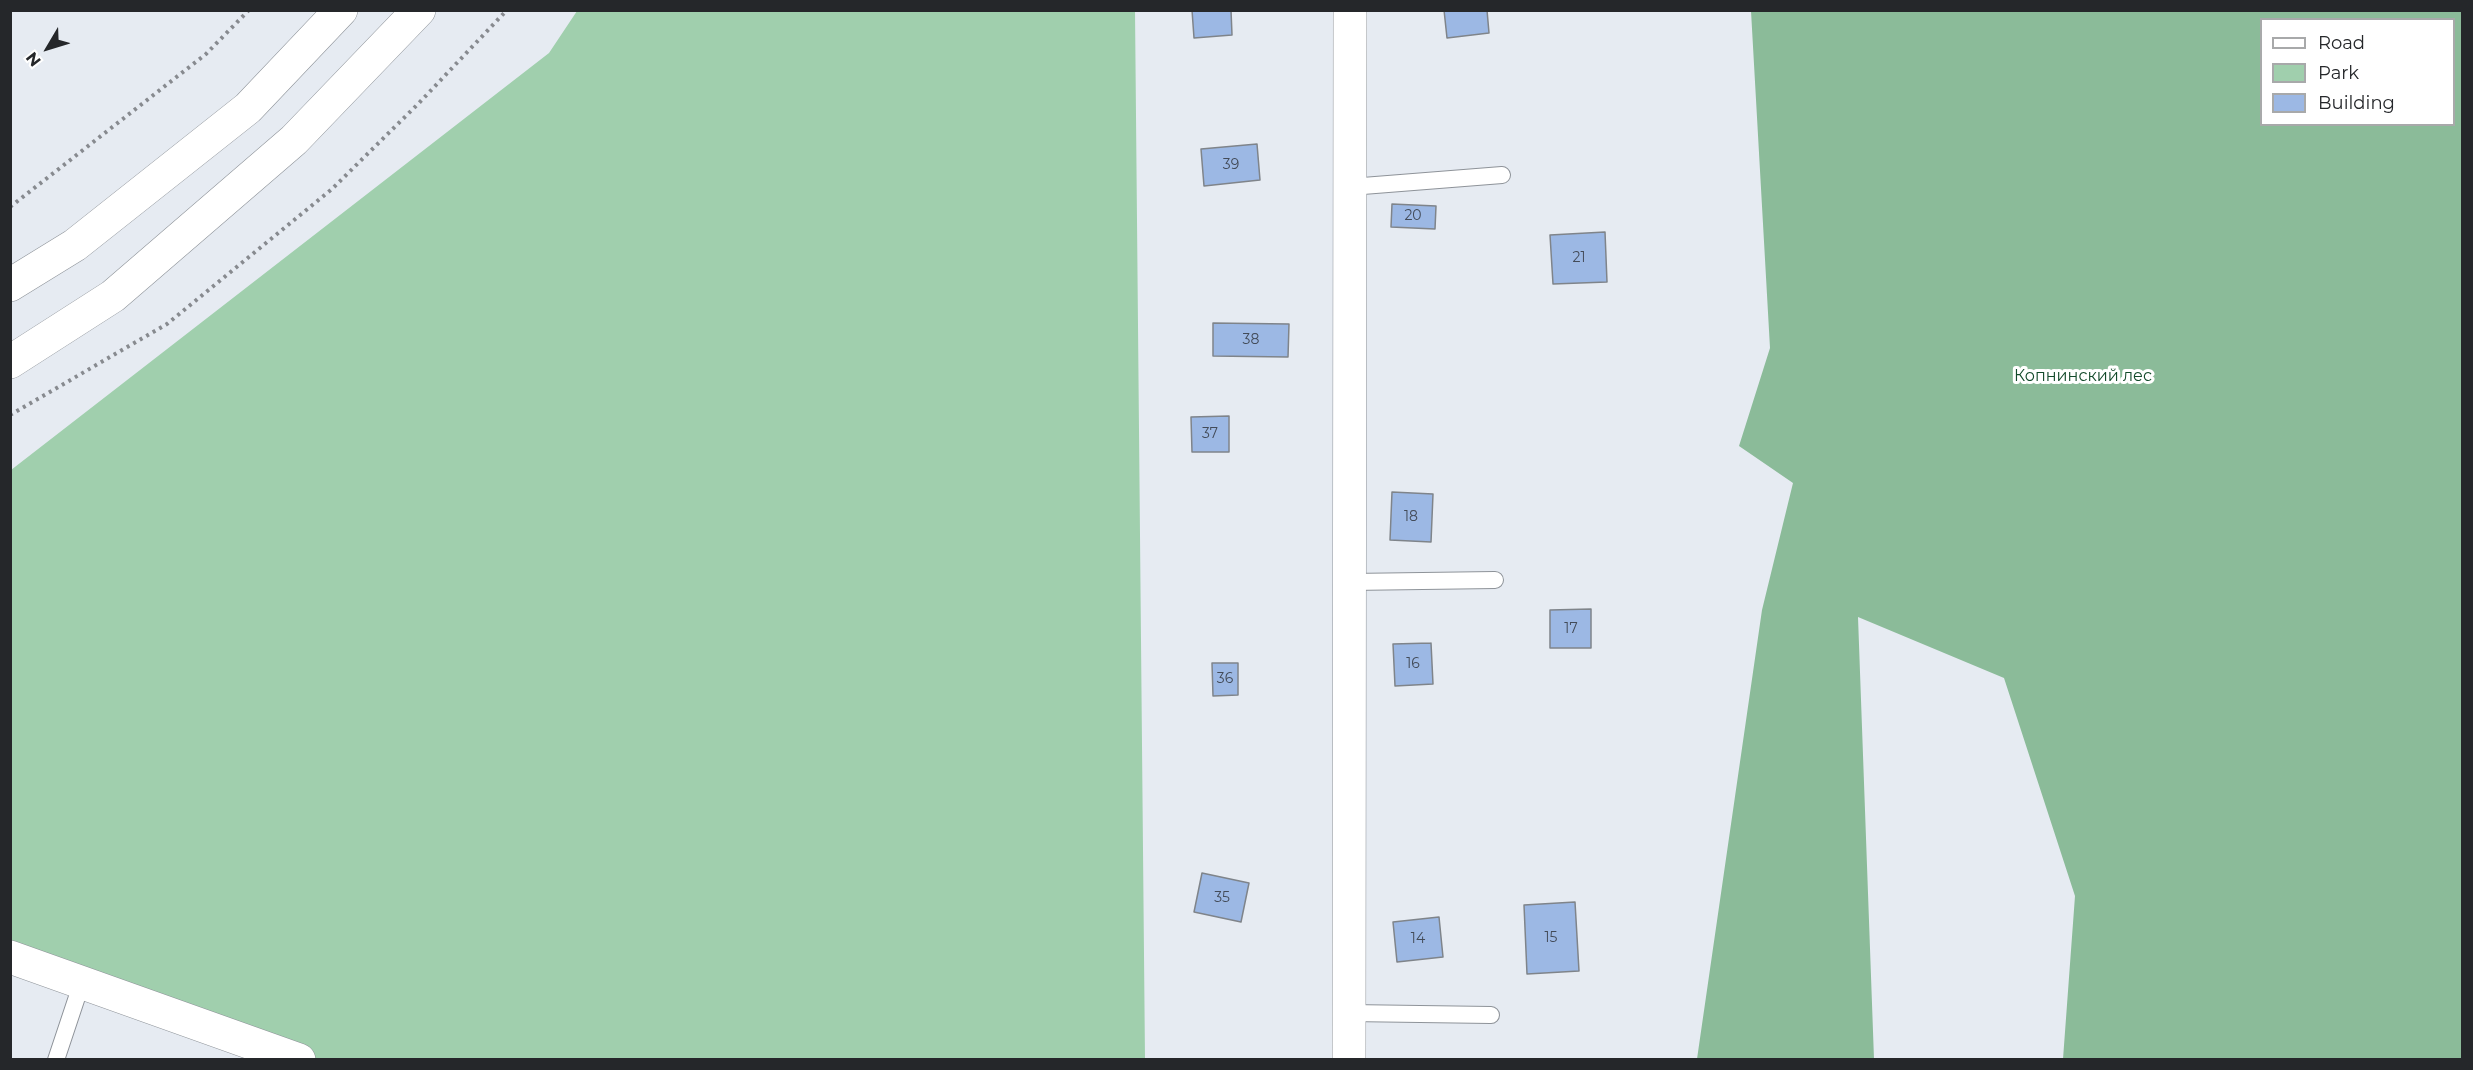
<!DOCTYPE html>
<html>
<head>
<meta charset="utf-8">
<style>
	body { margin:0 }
	#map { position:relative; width:2473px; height:1070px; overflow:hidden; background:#e6ebf2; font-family:Montserrat,sans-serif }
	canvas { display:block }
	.frame { position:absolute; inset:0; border:12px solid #25272a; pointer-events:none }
	.legend { position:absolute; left:2260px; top:18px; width:195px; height:108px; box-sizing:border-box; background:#fff; border:2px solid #a8a9aa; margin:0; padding:8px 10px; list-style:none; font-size:18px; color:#25272a }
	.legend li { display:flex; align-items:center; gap:12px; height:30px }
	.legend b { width:30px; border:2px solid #a8a9aa }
	.north { position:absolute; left:18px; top:18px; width:60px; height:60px; -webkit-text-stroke:4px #fff; paint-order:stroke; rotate:232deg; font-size:16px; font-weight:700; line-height:24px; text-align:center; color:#25272a }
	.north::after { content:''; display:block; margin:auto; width:21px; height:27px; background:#25272a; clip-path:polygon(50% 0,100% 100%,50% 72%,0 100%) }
</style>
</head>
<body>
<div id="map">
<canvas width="2473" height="1070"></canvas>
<div class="frame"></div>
<ul class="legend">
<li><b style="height:8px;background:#fff"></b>Road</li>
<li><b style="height:16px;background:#a0cfad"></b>Park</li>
<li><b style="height:16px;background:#9cb8e4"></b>Building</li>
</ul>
<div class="north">N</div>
</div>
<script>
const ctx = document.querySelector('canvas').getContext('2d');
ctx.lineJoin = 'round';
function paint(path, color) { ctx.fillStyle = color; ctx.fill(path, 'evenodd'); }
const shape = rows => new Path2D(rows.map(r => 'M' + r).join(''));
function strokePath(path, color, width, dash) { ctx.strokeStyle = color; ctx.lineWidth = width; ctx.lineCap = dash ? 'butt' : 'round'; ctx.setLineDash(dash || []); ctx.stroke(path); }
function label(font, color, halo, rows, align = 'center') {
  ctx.font = font + ' Montserrat,sans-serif'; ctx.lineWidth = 6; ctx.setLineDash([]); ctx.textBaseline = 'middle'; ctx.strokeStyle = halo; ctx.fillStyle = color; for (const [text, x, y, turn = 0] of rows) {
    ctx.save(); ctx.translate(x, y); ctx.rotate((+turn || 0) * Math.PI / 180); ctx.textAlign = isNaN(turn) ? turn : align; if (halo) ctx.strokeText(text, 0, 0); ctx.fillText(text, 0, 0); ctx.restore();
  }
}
paint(shape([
	[577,11,1135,11,1145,1059,299,1059,11,957,11,470,549,53]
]), '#a0cfad');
paint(shape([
	[1751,11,2462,11,2462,1059,2063,1059,2075,896,2004,678,1858,617,1874,1059,1697,1059,1762,610,1793,483,1739,446,1770,348],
	[2262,20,2454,20,2454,124,2262,124]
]), '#8bbb99');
const building = shape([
	[1192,10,1231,10,1232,35,1194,38,1192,10],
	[1444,10,1487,10,1489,33,1447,38,1444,10],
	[1257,144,1260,180,1204,186,1201,149,1257,144],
	[1392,204,1436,206,1435,229,1391,227,1392,204],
	[1605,232,1607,282,1553,284,1550,235,1605,232],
	[1213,323,1289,324,1288,357,1213,356,1213,323],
	[1229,416,1229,452,1192,452,1191,417,1229,416],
	[1392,492,1433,494,1431,542,1390,540,1392,492],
	[1591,609,1591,648,1550,648,1550,610,1591,609],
	[1431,643,1433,684,1395,686,1393,644,1431,643],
	[1212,663,1238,663,1238,695,1213,696,1212,663],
	[1202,873,1249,883,1241,922,1194,912,1202,873],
	[1575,902,1579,971,1527,974,1524,905,1575,902],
	[1439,917,1443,957,1397,962,1393,922,1439,917]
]);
paint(building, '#9cb8e4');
strokePath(building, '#7f848a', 1.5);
const service = shape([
	[1350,187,1502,175],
	[1350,582,1495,580],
	[1349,1013,1491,1015],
	[56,1060,82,982]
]);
const minor = shape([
	[10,957,299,1060],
	[1349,1060,1350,10]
]);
const primary = shape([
	[10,285,75,245,248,108,341,10],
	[10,362,113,296,294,140,419,10]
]);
strokePath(service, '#8e9399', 18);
strokePath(minor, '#8e9399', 34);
strokePath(primary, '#8e9399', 34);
strokePath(shape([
	[10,207,206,54,249,10],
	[10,415,167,324,332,189,419,103,507,10]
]), '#878a8f', 4, [3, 4.5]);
strokePath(service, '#fff', 16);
strokePath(minor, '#fff', 33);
strokePath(primary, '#fff', 33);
label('14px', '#434b58', null, [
	["39",1231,165],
	["20",1413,216],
	["21",1579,258],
	["38",1251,340],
	["37",1210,434],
	["18",1411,517],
	["17",1571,629],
	["16",1413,664],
	["36",1225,679],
	["35",1222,898],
	["15",1551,938],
	["14",1418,939]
]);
label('16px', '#124a2a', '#fff', [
	["Копнинский лес",2083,376]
]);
</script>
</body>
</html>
